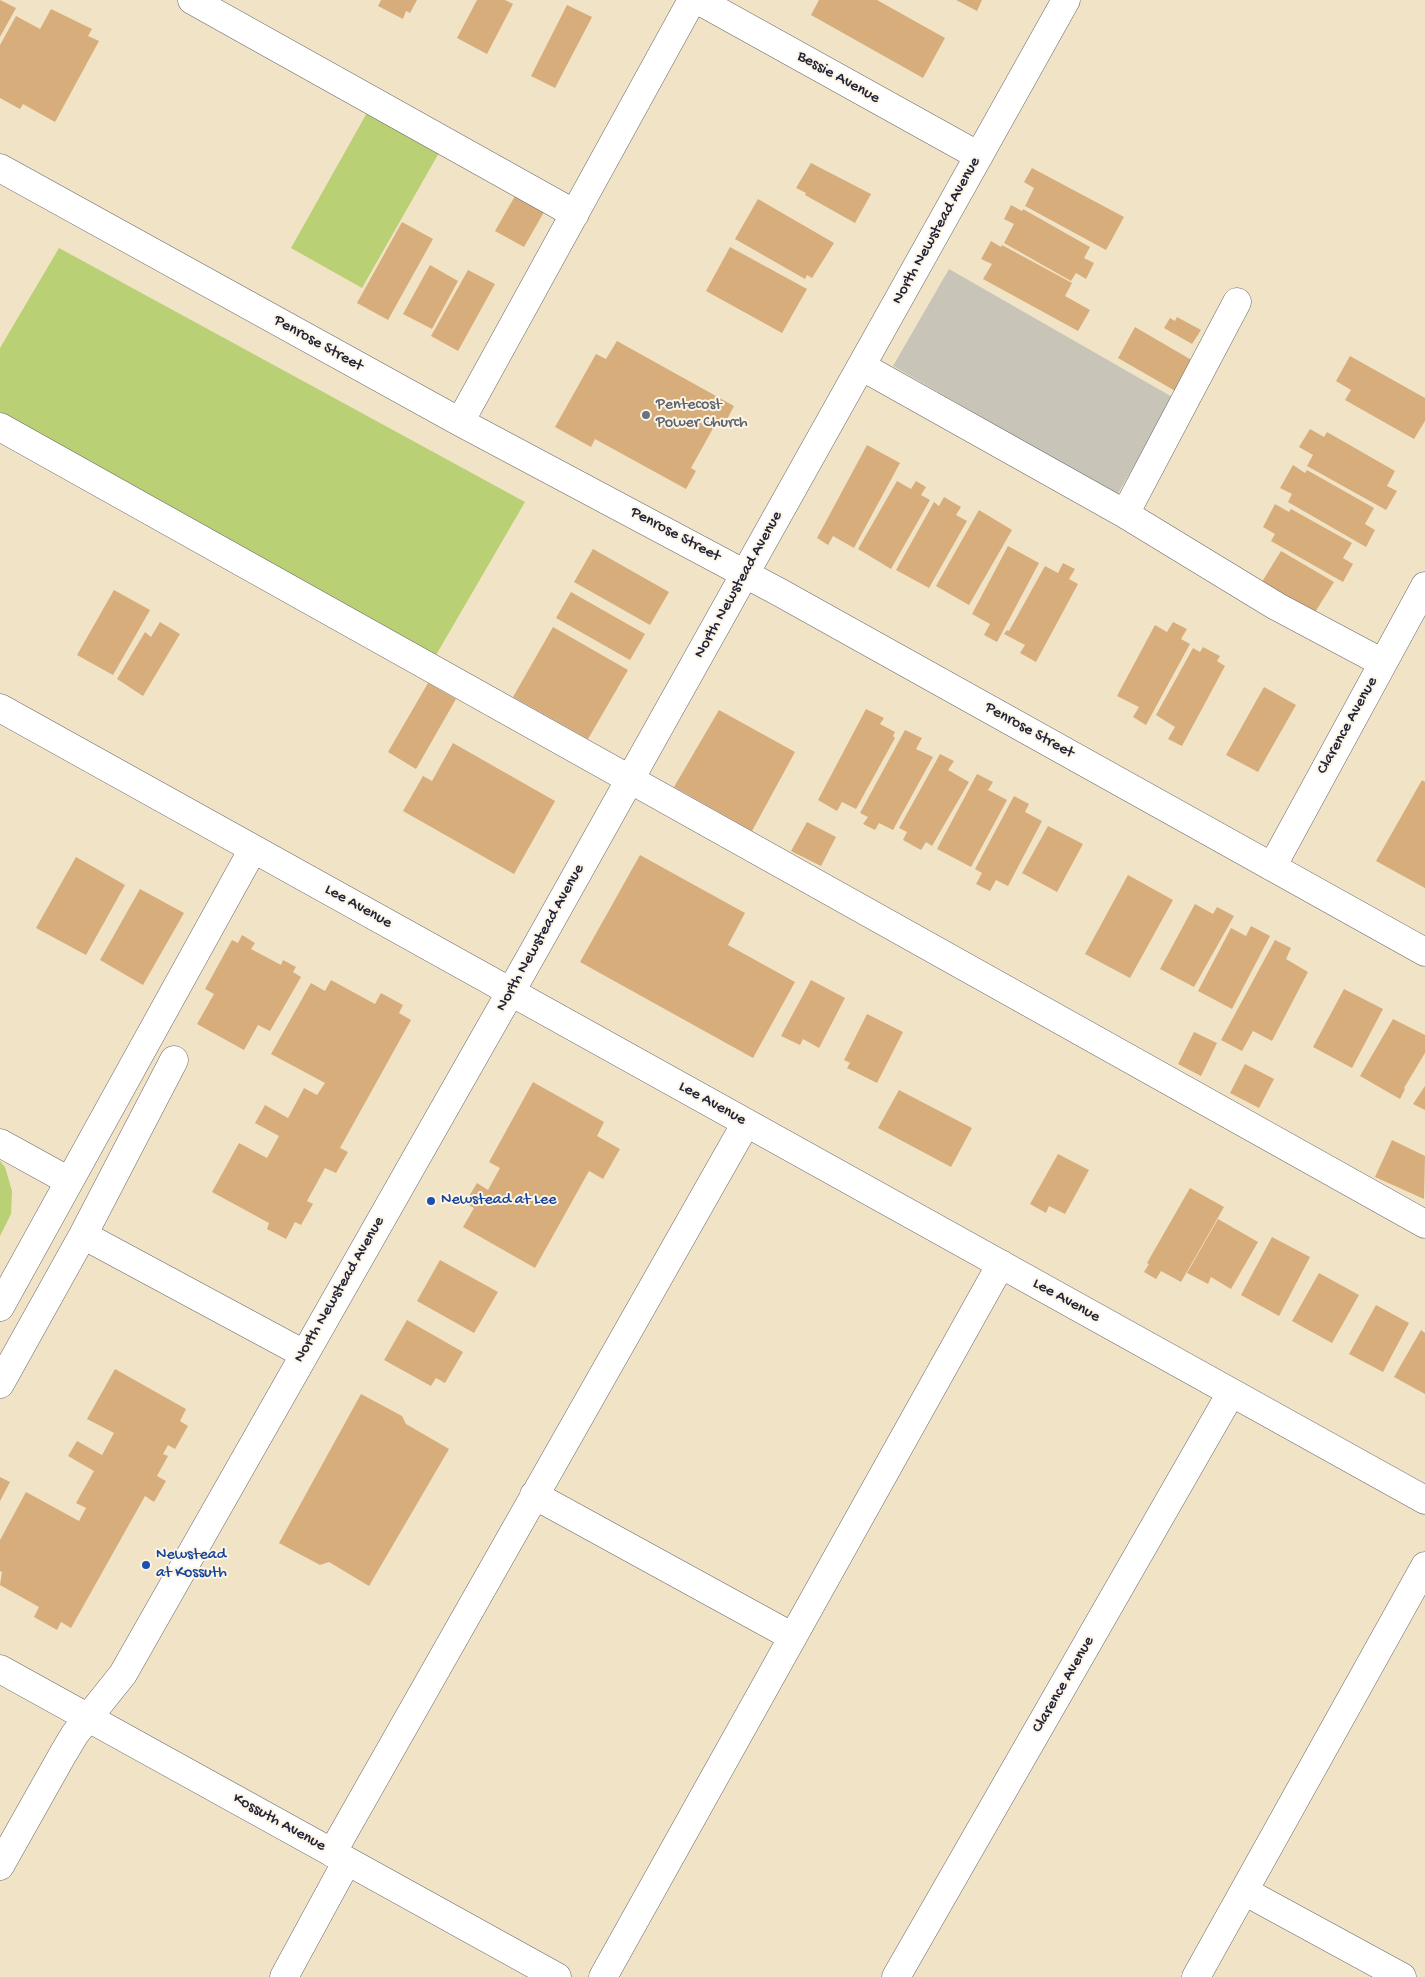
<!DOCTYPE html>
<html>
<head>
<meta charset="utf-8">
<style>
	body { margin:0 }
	canvas { display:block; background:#f1e3c5 }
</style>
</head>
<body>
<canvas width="1425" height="1977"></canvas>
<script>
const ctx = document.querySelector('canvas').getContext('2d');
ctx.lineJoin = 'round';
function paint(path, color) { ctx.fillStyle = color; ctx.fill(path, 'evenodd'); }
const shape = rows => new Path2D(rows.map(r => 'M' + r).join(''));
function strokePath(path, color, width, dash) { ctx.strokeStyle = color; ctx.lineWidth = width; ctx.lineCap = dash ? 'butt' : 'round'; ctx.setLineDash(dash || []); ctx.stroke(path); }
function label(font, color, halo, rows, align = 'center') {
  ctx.font = font + ' "Gochi Hand",sans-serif'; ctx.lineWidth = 4; ctx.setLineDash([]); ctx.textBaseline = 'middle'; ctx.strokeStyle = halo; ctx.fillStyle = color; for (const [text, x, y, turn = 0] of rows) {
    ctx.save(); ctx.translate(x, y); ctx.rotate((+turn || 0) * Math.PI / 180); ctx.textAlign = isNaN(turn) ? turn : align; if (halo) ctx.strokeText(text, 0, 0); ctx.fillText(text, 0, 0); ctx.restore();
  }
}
paint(shape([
	[949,269,1174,398,1117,495,893,366]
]), '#c8c4b8');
paint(shape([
	[368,111,440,151,362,288,291,248],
	[59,248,525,502,436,655,0,412,0,348],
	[0,1161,5,1167,12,1191,11,1214,0,1236]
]), '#b9d075');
paint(shape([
	[0,0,16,8,0,37],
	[381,0,417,0,410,13,406,11,403,19,378,6],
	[477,0,505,0,513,4,487,54,457,38],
	[819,0,877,0,945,38,923,78,811,15],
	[956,0,982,0,977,11],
	[567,5,592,17,555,88,531,76],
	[51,9,92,29,88,36,99,41,55,122,23,104,20,109,0,98,0,45,16,16,40,29],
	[811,163,871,194,855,223,805,195,806,193,796,188],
	[1032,168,1124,217,1106,250,1025,206,1034,188,1024,182],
	[515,196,544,212,524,247,495,231],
	[758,199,834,243,812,278,807,275,805,279,735,239],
	[1011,205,1022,211,1023,209,1090,247,1084,258,1094,263,1086,279,1076,273,1071,281,1004,243,1014,224,1004,219],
	[402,222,433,239,388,320,357,303],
	[991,241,1001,247,1002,245,1072,283,1065,296,1090,310,1078,331,983,279,992,264,981,259],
	[730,247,807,289,782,333,706,291],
	[430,265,458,281,432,329,403,314],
	[468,270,495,284,458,351,431,336],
	[1177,317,1201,330,1192,344,1164,328,1170,318,1175,321],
	[1135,327,1195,362,1177,392,1118,358],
	[617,341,734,406,723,427,716,423,691,468,696,471,686,489,595,439,591,447,555,427,596,354,606,359],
	[1350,356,1425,398,1425,421,1414,439,1345,400,1351,390,1336,381],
	[1310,429,1324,437,1327,432,1395,471,1387,486,1397,491,1386,510,1307,466,1313,455,1299,447],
	[867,445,900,463,854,548,833,536,828,545,817,538],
	[1293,465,1305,473,1307,470,1374,508,1365,524,1375,530,1366,547,1288,502,1292,494,1280,488],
	[897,481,911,489,916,481,926,487,921,495,930,500,891,569,858,549],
	[944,497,961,507,956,515,967,521,929,588,896,570,934,502,939,506],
	[1275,504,1289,512,1291,509,1352,543,1343,558,1353,564,1343,582,1271,541,1275,534,1263,527],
	[979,510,1012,530,969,605,936,586],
	[1008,546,1039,563,997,642,984,635,990,624,972,614],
	[593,549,669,592,650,625,574,582],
	[1281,551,1334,582,1312,617,1260,585],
	[1063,563,1075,569,1069,579,1078,584,1036,662,1020,653,1025,645,1004,634,1007,630,1009,631,1045,566,1058,573],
	[114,590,150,610,113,675,77,655],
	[571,592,645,634,630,660,556,618],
	[160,622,180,634,143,696,117,679,145,632,151,637],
	[1173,622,1187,629,1181,639,1190,644,1146,725,1133,717,1139,707,1117,696,1155,625,1167,632],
	[553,627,628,670,588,739,513,697],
	[1203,647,1220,656,1217,661,1225,666,1182,746,1168,739,1175,727,1156,715,1193,648,1200,652],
	[428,683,456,699,416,769,388,752],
	[1264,687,1296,705,1258,772,1226,755],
	[866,709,884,718,880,724,895,732,893,736,895,738,856,809,842,802,837,811,818,800],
	[719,710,795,752,752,831,674,787],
	[905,730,922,738,916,749,933,757,893,830,879,823,875,830,863,824,868,817,860,813],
	[453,743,555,801,514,874,403,811,423,776,432,781],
	[940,754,954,761,948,770,969,782,932,846,926,842,921,850,903,840,907,832,899,828],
	[977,774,993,782,988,790,1007,800,971,867,937,849],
	[1422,780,1425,782,1425,888,1376,861],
	[1014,796,1029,804,1025,812,1042,821,1008,886,996,880,990,891,976,884,982,873,975,869],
	[807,822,836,837,821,866,791,851],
	[1048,826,1083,844,1057,892,1022,873],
	[640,855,745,913,728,945,795,982,753,1058,580,962],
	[76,857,125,885,86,955,36,928],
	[1128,875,1173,900,1130,978,1085,954],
	[140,889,184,913,143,985,100,960],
	[1195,904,1213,914,1217,907,1234,916,1194,987,1160,969],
	[1251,926,1270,936,1232,1009,1198,991,1231,928,1246,936],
	[242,935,255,943,251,949,281,965,283,960,296,967,293,972,301,977,270,1031,258,1025,244,1050,197,1024,214,994,205,989,232,940,238,943],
	[1275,940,1291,948,1286,959,1308,972,1272,1041,1253,1031,1242,1051,1221,1040],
	[331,980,375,1004,381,993,403,1005,399,1013,411,1020,340,1148,348,1152,336,1173,325,1168,307,1201,313,1204,301,1225,295,1222,286,1239,267,1229,269,1223,212,1192,239,1143,267,1158,279,1136,255,1123,265,1105,288,1118,304,1088,317,1095,325,1083,271,1054,311,983,325,991],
	[811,980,845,998,819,1048,803,1039,800,1045,781,1036],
	[1344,989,1383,1009,1352,1068,1313,1047],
	[867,1014,903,1032,877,1083,847,1068,850,1063,844,1060],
	[1393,1019,1425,1035,1425,1053,1404,1088,1405,1089,1400,1099,1360,1076],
	[1194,1032,1217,1043,1201,1076,1178,1064],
	[1245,1064,1274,1079,1259,1108,1230,1093],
	[533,1082,604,1122,597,1136,620,1149,603,1179,589,1171,535,1268,463,1227,474,1208,465,1203,477,1183,488,1190,500,1168,489,1162],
	[1425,1086,1425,1110,1413,1104],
	[899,1090,972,1128,951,1167,878,1128],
	[1392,1140,1425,1156,1424,1199,1375,1177],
	[1058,1154,1089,1170,1065,1214,1049,1206,1046,1213,1030,1204],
	[1190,1188,1224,1207,1181,1282,1161,1271,1156,1279,1144,1272,1149,1264,1147,1263],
	[1218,1219,1258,1242,1231,1289,1211,1277,1208,1284,1187,1273],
	[1272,1237,1310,1257,1279,1316,1241,1295],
	[440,1260,498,1292,474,1333,417,1301],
	[1319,1273,1359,1295,1332,1343,1292,1321],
	[1376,1305,1409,1323,1383,1372,1349,1354],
	[407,1320,463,1352,445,1383,436,1378,431,1386,384,1360],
	[1421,1330,1425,1333,1425,1394,1394,1377],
	[115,1369,186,1409,180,1421,188,1426,175,1449,168,1445,163,1454,168,1456,157,1476,166,1481,154,1502,145,1496,71,1628,61,1622,57,1630,34,1617,39,1607,0,1585,2,1572,0,1571,0,1540,26,1492,79,1521,86,1508,76,1503,94,1471,68,1456,77,1441,102,1455,114,1433,87,1419],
	[361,1394,402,1416,406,1424,449,1449,369,1586,329,1562,320,1565,279,1543],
	[0,1477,10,1482,0,1501]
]), '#d8ad7c');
const minor = shape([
	[192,0,575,214],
	[698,0,979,156],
	[0,168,460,422,779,592,1425,952],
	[861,366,1125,514,1276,606,1383,663],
	[460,422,692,0],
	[0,427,1425,1224],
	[1125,514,1237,302],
	[0,708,1425,1500],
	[1272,867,1425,586],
	[0,1143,69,1181],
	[83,1235,304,1354],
	[0,1307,253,849],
	[0,1384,83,1235,174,1060],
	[534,1495,793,1637],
	[0,1669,557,1977],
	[332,1853,746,1123],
	[0,1866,63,1754,75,1734,123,1674,535,949,1066,0],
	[1244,1891,1402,1977],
	[284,1977,347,1861],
	[603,1977,1001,1264],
	[896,1977,1231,1393],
	[1196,1977,1425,1566]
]);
strokePath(minor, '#6a666b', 29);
strokePath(minor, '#fff', 28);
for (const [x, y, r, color] of [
	[646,415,5,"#6b7280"],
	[431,1201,5,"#1a4fb4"],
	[146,1565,5,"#1a4fb4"]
]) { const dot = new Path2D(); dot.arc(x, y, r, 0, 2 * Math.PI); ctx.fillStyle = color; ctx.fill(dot); strokePath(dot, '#fcf5e5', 2); }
label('16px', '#22223b', '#fcf5e5', [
	["Bessie Avenue",838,78,29],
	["North Newstead Avenue",937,231,-61],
	["Penrose Street",318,344,29],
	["Penrose Street",675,535,28],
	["North Newstead Avenue",739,585,-61],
	["Clarence Avenue",1348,726,-61],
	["Penrose Street",1029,731,29],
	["Lee Avenue",358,907,29],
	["North Newstead Avenue",541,938,-61],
	["Lee Avenue",712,1104,29],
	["North Newstead Avenue",340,1290,-60],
	["Lee Avenue",1066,1301,29],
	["Clarence Avenue",1064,1685,-60],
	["Kossuth Avenue",279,1823,29]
]);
label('16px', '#5b616d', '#fcf5e5', [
	["Pentecost",656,406],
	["Power Church",656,424]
], 'left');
label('16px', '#164399', '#fcf5e5', [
	["Newstead at Lee",441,1201],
	["Newstead",156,1556],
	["at Kossuth",156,1574]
], 'left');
</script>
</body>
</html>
